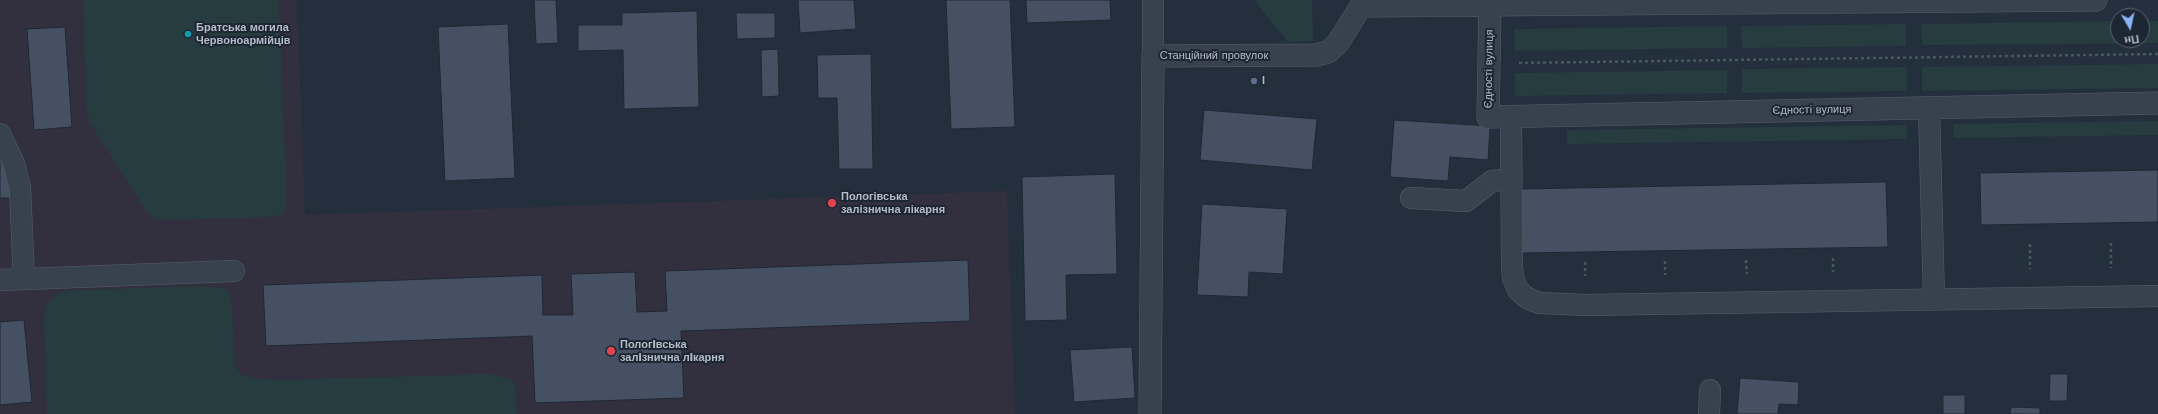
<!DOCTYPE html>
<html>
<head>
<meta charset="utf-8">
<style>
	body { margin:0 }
	#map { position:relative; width:2158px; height:414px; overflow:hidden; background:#242f3e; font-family:"Work Sans",sans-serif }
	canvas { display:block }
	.north { position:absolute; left:2110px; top:8px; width:40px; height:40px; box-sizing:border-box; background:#1d2633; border:1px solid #59626f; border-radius:50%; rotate:171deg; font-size:11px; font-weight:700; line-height:16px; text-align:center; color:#b4bcc9 }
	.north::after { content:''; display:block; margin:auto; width:14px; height:18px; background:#8ab4f8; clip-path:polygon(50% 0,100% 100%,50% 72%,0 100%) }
</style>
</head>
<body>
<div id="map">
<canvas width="2158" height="414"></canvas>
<div class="north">Пн</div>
</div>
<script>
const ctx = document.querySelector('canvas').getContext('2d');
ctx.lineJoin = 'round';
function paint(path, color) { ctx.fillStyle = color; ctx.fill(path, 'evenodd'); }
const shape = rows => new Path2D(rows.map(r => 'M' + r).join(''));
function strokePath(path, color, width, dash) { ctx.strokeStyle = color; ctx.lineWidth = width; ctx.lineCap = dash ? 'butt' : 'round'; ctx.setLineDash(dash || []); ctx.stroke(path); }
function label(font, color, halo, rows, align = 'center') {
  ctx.font = font + ' "Work Sans",sans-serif'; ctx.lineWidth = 4; ctx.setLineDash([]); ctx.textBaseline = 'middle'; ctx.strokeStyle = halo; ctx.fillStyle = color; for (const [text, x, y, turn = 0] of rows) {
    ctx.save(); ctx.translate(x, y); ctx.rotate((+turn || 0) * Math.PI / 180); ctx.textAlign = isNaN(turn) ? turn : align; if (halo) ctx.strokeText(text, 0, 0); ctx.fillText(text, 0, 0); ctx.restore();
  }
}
paint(shape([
	[0,0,297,0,305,215,1007,191,1015,414,0,414]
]), '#32303f');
paint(shape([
	[83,0,279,0,286,185,286,208,283,214,269,217,165,220,154,219,150,216,90,123,86,106],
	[1254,0,1312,0,1313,41,1288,42],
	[2118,21,2118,40,2142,40,2142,21,2158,21,2158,43,1922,45,1921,24],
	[1906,24,1906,46,1742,48,1741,26],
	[1727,26,1727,48,1515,51,1514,29],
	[2158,64,2158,88,1922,91,1922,67],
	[1907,67,1907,91,1742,93,1742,69],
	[1727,70,1727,93,1515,96,1515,73],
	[2158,121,2158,135,1954,138,1953,124],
	[1907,125,1907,139,1567,144,1567,130],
	[198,286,224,288,231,295,235,365,240,374,259,379,281,380,490,374,509,379,515,383,517,414,47,414,44,323,45,308,54,296,61,292,76,290]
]), '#263c3f');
const building = shape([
	[534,0,556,0,558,43,536,44,534,0],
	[798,0,854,0,856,29,800,33,798,0],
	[946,0,1010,0,1015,127,951,129,946,0],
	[1026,0,1110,0,1111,20,1027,23,1026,0],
	[697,11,699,107,624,109,623,50,578,51,578,25,622,25,622,13,697,11],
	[736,13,775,13,775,38,737,39,736,13],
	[508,24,515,178,445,181,438,27,508,24],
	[65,27,72,127,34,130,27,29,65,27],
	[778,49,779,96,762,97,761,50,778,49],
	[871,54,873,169,839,169,837,98,818,98,817,55,871,54],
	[1204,110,1317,119,1312,170,1200,160,1204,110],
	[1394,120,1490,126,1488,160,1450,157,1448,181,1390,177,1394,120],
	[0,154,15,198,0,198,0,154],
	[2158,170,2158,222,1981,225,1980,173,2158,170],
	[1115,174,1117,274,1066,275,1067,320,1025,321,1022,177,1115,174],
	[1886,182,1888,247,1522,253,1521,189,1886,182],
	[1202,204,1287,209,1283,274,1249,272,1248,297,1197,295,1202,204],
	[968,260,970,321,681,331,684,398,535,403,532,336,266,346,263,285,542,275,543,315,573,315,571,274,635,272,637,312,667,311,665,271,968,260],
	[24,320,32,402,0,405,0,322,24,320],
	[1132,347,1135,398,1074,402,1070,350,1132,347],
	[2050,374,2068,374,2067,401,2049,401,2050,374],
	[1740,378,1799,382,1798,405,1779,404,1778,414,1737,414,1740,378],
	[1943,395,1965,395,1965,414,1943,414,1943,395],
	[2011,407,2040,408,2040,414,2010,414,2011,407]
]);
paint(building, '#455162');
strokePath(building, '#1f2835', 1);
const lane = shape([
	[1153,56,1153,0],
	[1929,108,1934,299],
	[1511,116,1512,265,1513,278,1518,290,1527,298,1539,303,1586,305,2158,296],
	[0,134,14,164,20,188,24,279],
	[1411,198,1466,201,1492,181,1511,179],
	[0,280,234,271],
	[1709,414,1710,390]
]);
const street = shape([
	[1490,6,1488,117,2158,103],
	[1150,414,1153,56,1316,55,1328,52,1338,43,1361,6,2096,0]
]);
strokePath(lane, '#565f6c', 22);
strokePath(street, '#565f6c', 23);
strokePath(shape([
	[1519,63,2158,54],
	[2111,243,2111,268],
	[2030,244,2030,269],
	[1833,258,1833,272],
	[1746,260,1747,274],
	[1665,261,1665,275],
	[1585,262,1585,276]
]), '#44595c', 2.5, [3, 3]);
strokePath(lane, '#38414e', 21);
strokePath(street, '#38414e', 22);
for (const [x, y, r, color] of [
	[188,34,4,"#0f9aa8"],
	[1254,81,4,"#5c6f8a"],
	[832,203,5,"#e0444e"],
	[611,351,5,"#e0444e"]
]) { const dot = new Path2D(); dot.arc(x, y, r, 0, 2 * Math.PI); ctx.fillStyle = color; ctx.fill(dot); strokePath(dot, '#1d2633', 1.5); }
label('bold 11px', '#b4bcc9', '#1d2633', [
	["Братська могила",196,28],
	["Червоноармійців",196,41],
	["І",1262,81],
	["Пологівська",841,197],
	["залізнична лікарня",841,210],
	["Пологiвська",620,345],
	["залiзнична лiкарня",620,358]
], 'left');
label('11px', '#b4bcc9', '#1d2633', [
	["Станційний провулок",1214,56],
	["Єдності вулиця",1489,69,-89],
	["Єдності вулиця",1812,110,-1]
]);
</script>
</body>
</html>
